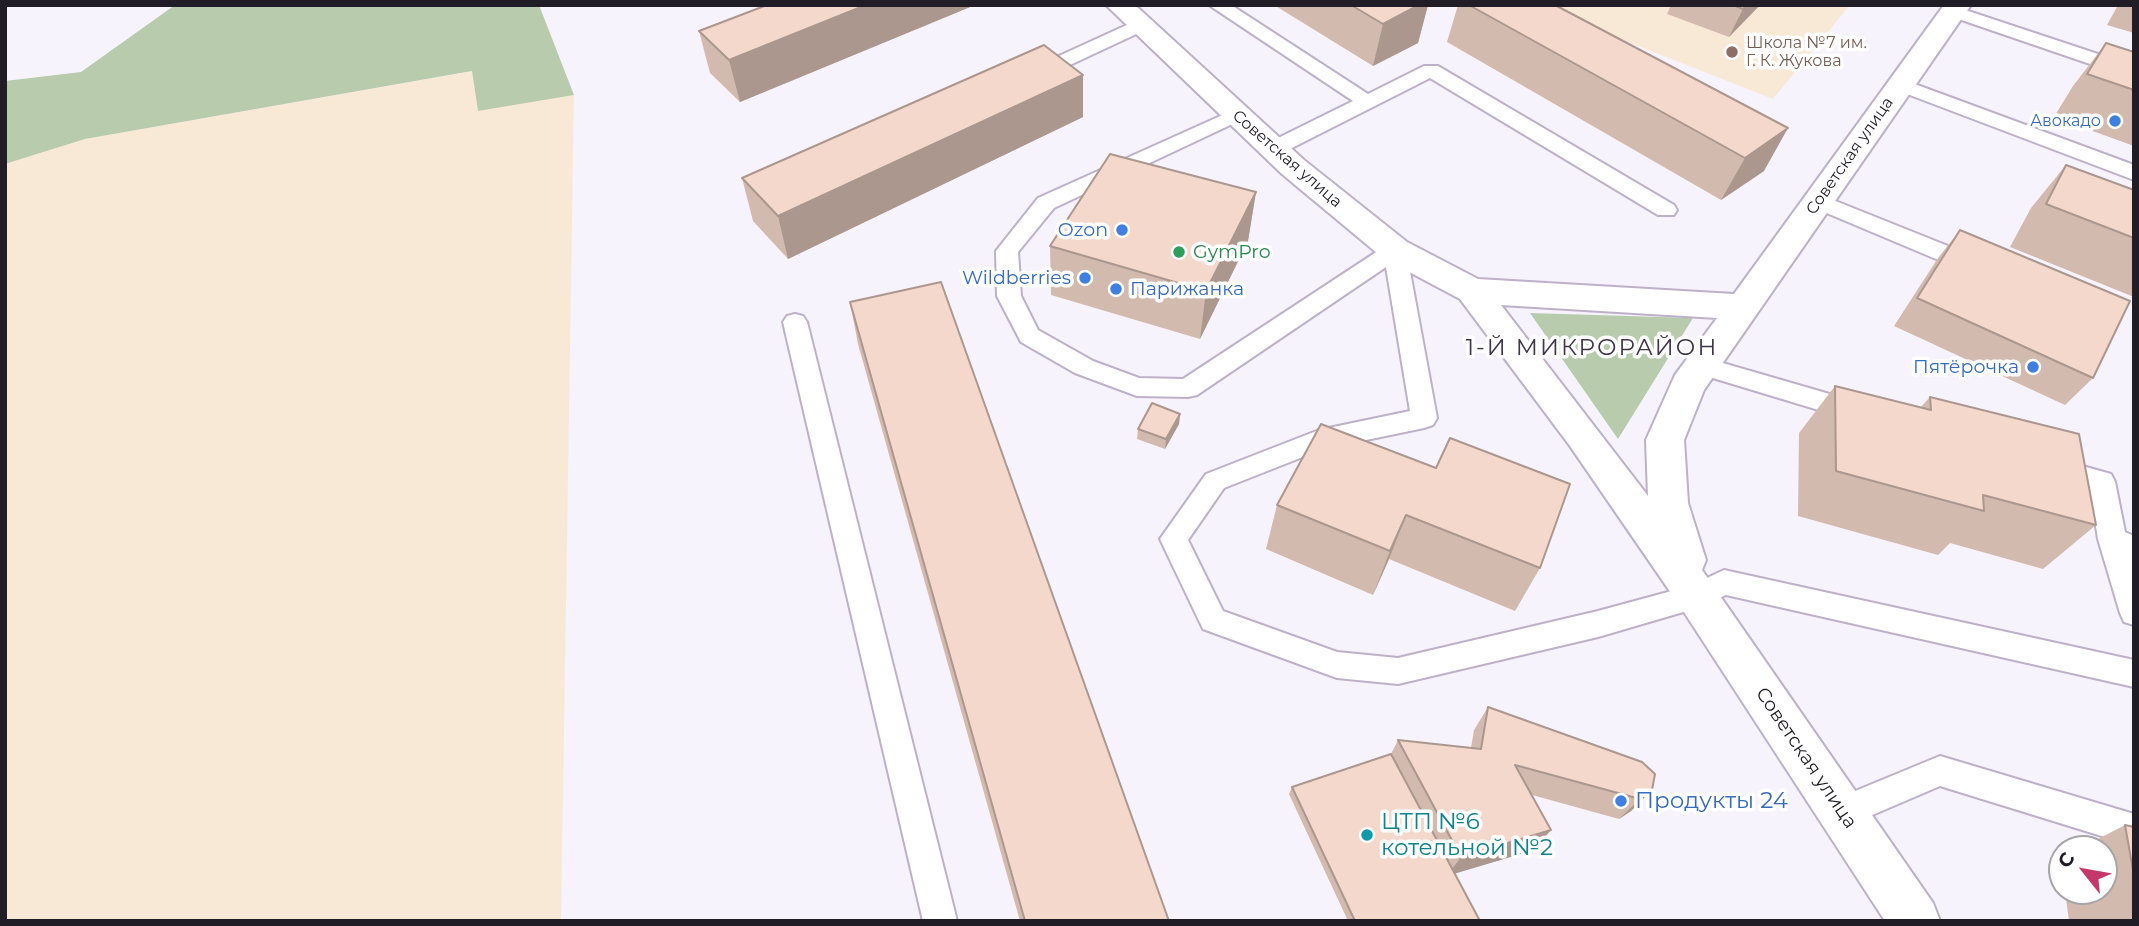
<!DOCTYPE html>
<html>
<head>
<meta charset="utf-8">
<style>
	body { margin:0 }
	#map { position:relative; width:2139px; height:926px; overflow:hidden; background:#f7f3fd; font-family:Montserrat,sans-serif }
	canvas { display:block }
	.frame { position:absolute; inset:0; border:7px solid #211d26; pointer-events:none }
	.north { position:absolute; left:2048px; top:835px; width:70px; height:70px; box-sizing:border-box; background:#fff; border:2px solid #a6a5a8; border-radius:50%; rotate:301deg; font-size:19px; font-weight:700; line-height:28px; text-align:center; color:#211d26 }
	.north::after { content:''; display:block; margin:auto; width:24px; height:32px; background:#c3376b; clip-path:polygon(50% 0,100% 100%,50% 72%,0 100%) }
</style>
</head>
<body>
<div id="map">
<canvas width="2139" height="926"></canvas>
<div class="frame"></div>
<div class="north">С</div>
</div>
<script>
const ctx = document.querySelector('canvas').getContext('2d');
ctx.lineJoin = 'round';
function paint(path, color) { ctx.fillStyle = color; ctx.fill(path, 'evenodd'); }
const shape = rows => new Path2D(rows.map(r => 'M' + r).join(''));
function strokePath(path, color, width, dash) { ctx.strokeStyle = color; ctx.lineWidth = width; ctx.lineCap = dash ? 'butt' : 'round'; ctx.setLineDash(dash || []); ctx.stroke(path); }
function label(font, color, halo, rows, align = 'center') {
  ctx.font = font + ' Montserrat,sans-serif'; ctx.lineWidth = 7; ctx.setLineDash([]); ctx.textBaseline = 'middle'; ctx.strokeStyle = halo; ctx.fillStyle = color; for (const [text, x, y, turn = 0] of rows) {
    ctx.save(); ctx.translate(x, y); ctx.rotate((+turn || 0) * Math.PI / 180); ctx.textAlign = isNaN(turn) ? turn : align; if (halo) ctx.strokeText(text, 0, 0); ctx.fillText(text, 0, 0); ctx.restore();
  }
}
paint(shape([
	[1534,5,1850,5,1773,99],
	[473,71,478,111,574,95,561,921,5,921,5,164,85,139]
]), '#f8e9d6');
paint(shape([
	[175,5,539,5,574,95,478,111,472,71,85,139,5,164,5,81,81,72],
	[1530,313,1693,318,1618,439]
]), '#b8cbad');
const lane = shape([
	[1209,5,1231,5,1368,94,1424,66,1438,66,1674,205,1677,210,1674,215,1658,215,1430,78,1280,154,1266,154,1263,149,1266,144,1353,101,1209,5],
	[1953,6,2134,66,2134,79,1947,15,1944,11,1947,7,1953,6],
	[1140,19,1149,25,1147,29,1040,79,1026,79,1023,75,1026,71,1140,19],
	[1901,79,2134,165,2134,180,1894,89,1891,85,1894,81,1901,79],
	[1236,109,1243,111,1246,115,1243,119,1054,208,1018,252,1021,296,1038,330,1093,361,1139,378,1183,379,1387,245,1395,242,1403,245,1406,250,1437,418,1433,425,1424,428,1323,449,1224,488,1188,540,1223,611,1337,652,1398,658,1598,611,1690,586,1724,570,2134,660,2134,687,1726,595,1697,608,1598,637,1398,684,1337,678,1203,629,1160,539,1206,474,1319,430,1410,411,1386,267,1197,395,1188,397,1137,396,1075,373,1021,342,997,296,996,251,1038,198,1236,109],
	[1818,194,1983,260,1986,266,1983,272,1975,274,1967,272,1810,206,1807,201,1810,196,1818,194],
	[795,314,803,316,807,322,957,921,923,921,783,322,787,316,795,314],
	[1702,357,1864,404,1868,411,1864,418,1855,421,1693,372,1690,366,1693,360,1702,357],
	[2054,458,2111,474,2115,482,2125,532,2134,536,2134,625,2124,622,2120,613,2098,539,2090,489,2045,475,2041,468,2045,461,2054,458],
	[1940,756,2134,814,2134,846,1940,786,1842,828,1831,823,1826,812,1831,801,1940,756]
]);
const street = shape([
	[1106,5,1135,5,1304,160,1407,242,1478,279,1734,294,1944,5,1971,5,1704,390,1684,440,1688,503,1706,560,1702,570,1933,903,1940,921,1885,921,1682,609,1570,446,1460,299,1383,258,1282,174,1106,5],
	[1501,305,1717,318,1675,375,1646,440,1648,496,1501,305]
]);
strokePath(lane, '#bdb1c9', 4);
strokePath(street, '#bdb1c9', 4);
paint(lane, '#fff');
paint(street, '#fff');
paint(shape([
	[767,5,975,5,740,102,710,73,699,31],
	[1274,5,1428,5,1418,43,1373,66],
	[1458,5,1555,5,1764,171,1721,200,1447,42],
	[1671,5,1760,5,1729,37,1667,14],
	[2118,5,2134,5,2134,33,2107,25],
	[2106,43,2134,52,2134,146,2054,117,2073,86],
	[1083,75,1083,117,788,259,753,221,742,178],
	[2066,165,2134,190,2134,297,2010,247,2031,208],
	[1256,192,1248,241,1200,339,1051,295,1050,246],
	[1960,230,2093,378,2065,405,1894,326,1938,258],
	[850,302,1169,921,1020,921,858,344],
	[1835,386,1920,408,1930,397,2096,525,2043,569,1950,543,1938,555,1798,516,1799,433],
	[1180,414,1179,424,1165,449,1137,439,1138,429],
	[1321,424,1540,568,1515,611,1389,559,1373,595,1266,549,1277,505],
	[1488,707,1652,790,1631,811,1619,819,1532,795,1534,850,1455,873,1480,921,1348,921,1289,794,1292,787,1391,754,1398,740,1471,748,1474,730],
	[2125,825,2134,827,2134,921,2069,921,2065,891,2104,891,2104,849,2079,849]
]), '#d2baaf');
paint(shape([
	[866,5,975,5,740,102,729,60],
	[1419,5,1428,5,1418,43,1373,66,1383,24],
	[1747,5,1760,5,1729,37,1743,9],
	[1083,75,1083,117,788,259,778,216],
	[1788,128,1764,171,1721,200,1745,158],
	[1256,192,1248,241,1200,339,1206,291],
	[1180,414,1179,424,1165,449,1166,439],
	[1406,515,1389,559,1373,595,1390,551],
	[1652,790,1631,811,1619,819,1640,799],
	[1551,830,1534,850,1447,876,1461,857]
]), '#ab978e');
const building = shape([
	[767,5,866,5,729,60,699,31,767,5],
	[1351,5,1419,5,1383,24,1351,5],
	[1469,5,1555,5,1788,128,1745,158,1469,5],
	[1733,5,1747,5,1743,9,1733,5],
	[2106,43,2134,52,2134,90,2087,74,2106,43],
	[1044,45,1083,75,778,216,742,178,1044,45],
	[1110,154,1256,192,1206,291,1050,246,1110,154],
	[2066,165,2134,190,2134,238,2046,204,2066,165],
	[1960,230,2130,301,2093,378,1917,298,1960,230],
	[941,282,1169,921,1025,921,850,302,941,282],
	[1835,386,1931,410,1930,397,2079,434,2096,525,1983,495,1984,511,1836,471,1835,386],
	[1152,403,1180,414,1166,439,1138,429,1152,403],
	[1321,424,1436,468,1450,438,1570,484,1540,568,1406,515,1390,551,1277,505,1321,424],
	[1488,707,1642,762,1655,774,1652,790,1640,799,1515,765,1551,830,1461,857,1398,740,1481,749,1488,707],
	[1391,754,1480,921,1355,921,1292,787,1391,754],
	[2125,825,2134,827,2134,876,2125,825]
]);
paint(building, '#f4d8cb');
strokePath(building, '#ab978e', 2);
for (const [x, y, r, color] of [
	[1732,52,7,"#8d6e63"],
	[2115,121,7,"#3f7fe0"],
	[1122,230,7,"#3f7fe0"],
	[1179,252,7,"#2e9e5b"],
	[1085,278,7,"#3f7fe0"],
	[1116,289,7,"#3f7fe0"],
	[2033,367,7,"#3f7fe0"],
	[1621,801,7,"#3f7fe0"],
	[1367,835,7,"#0f9aa8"]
]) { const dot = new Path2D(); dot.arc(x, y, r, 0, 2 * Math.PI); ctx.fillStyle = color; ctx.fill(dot); strokePath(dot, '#fff', 2.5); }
label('16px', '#785e54', '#fff', [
	["Школа №7 им.",1746,43],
	["Г. К. Жукова",1746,61]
], 'left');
label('16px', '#366cbe', '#fff', [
	["Авокадо",2101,121]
], 'right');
label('16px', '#211d26', '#fff', [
	["Советская улица",1850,156,-55],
	["Советская улица",1287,159,41]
]);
label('19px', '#366cbe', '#fff', [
	["Ozon",1108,230],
	["Wildberries",1071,278],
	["Парижанка",1130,289,"left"],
	["Пятёрочка",2019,367]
], 'right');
label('19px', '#27864d', '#fff', [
	["GymPro",1193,252]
], 'left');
label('19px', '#211d26', '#fff', [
	["Советская улица",1806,758,56]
]);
ctx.letterSpacing = '2px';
label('23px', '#3f3548', '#fff', [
	["1-Й МИКРОРАЙОН",1592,348]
]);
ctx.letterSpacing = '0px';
label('23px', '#366cbe', '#fff', [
	["Продукты 24",1635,801]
], 'left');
label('23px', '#0d838f', '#fff', [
	["ЦТП №6",1381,822],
	["котельной №2",1381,848]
], 'left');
</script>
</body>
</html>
